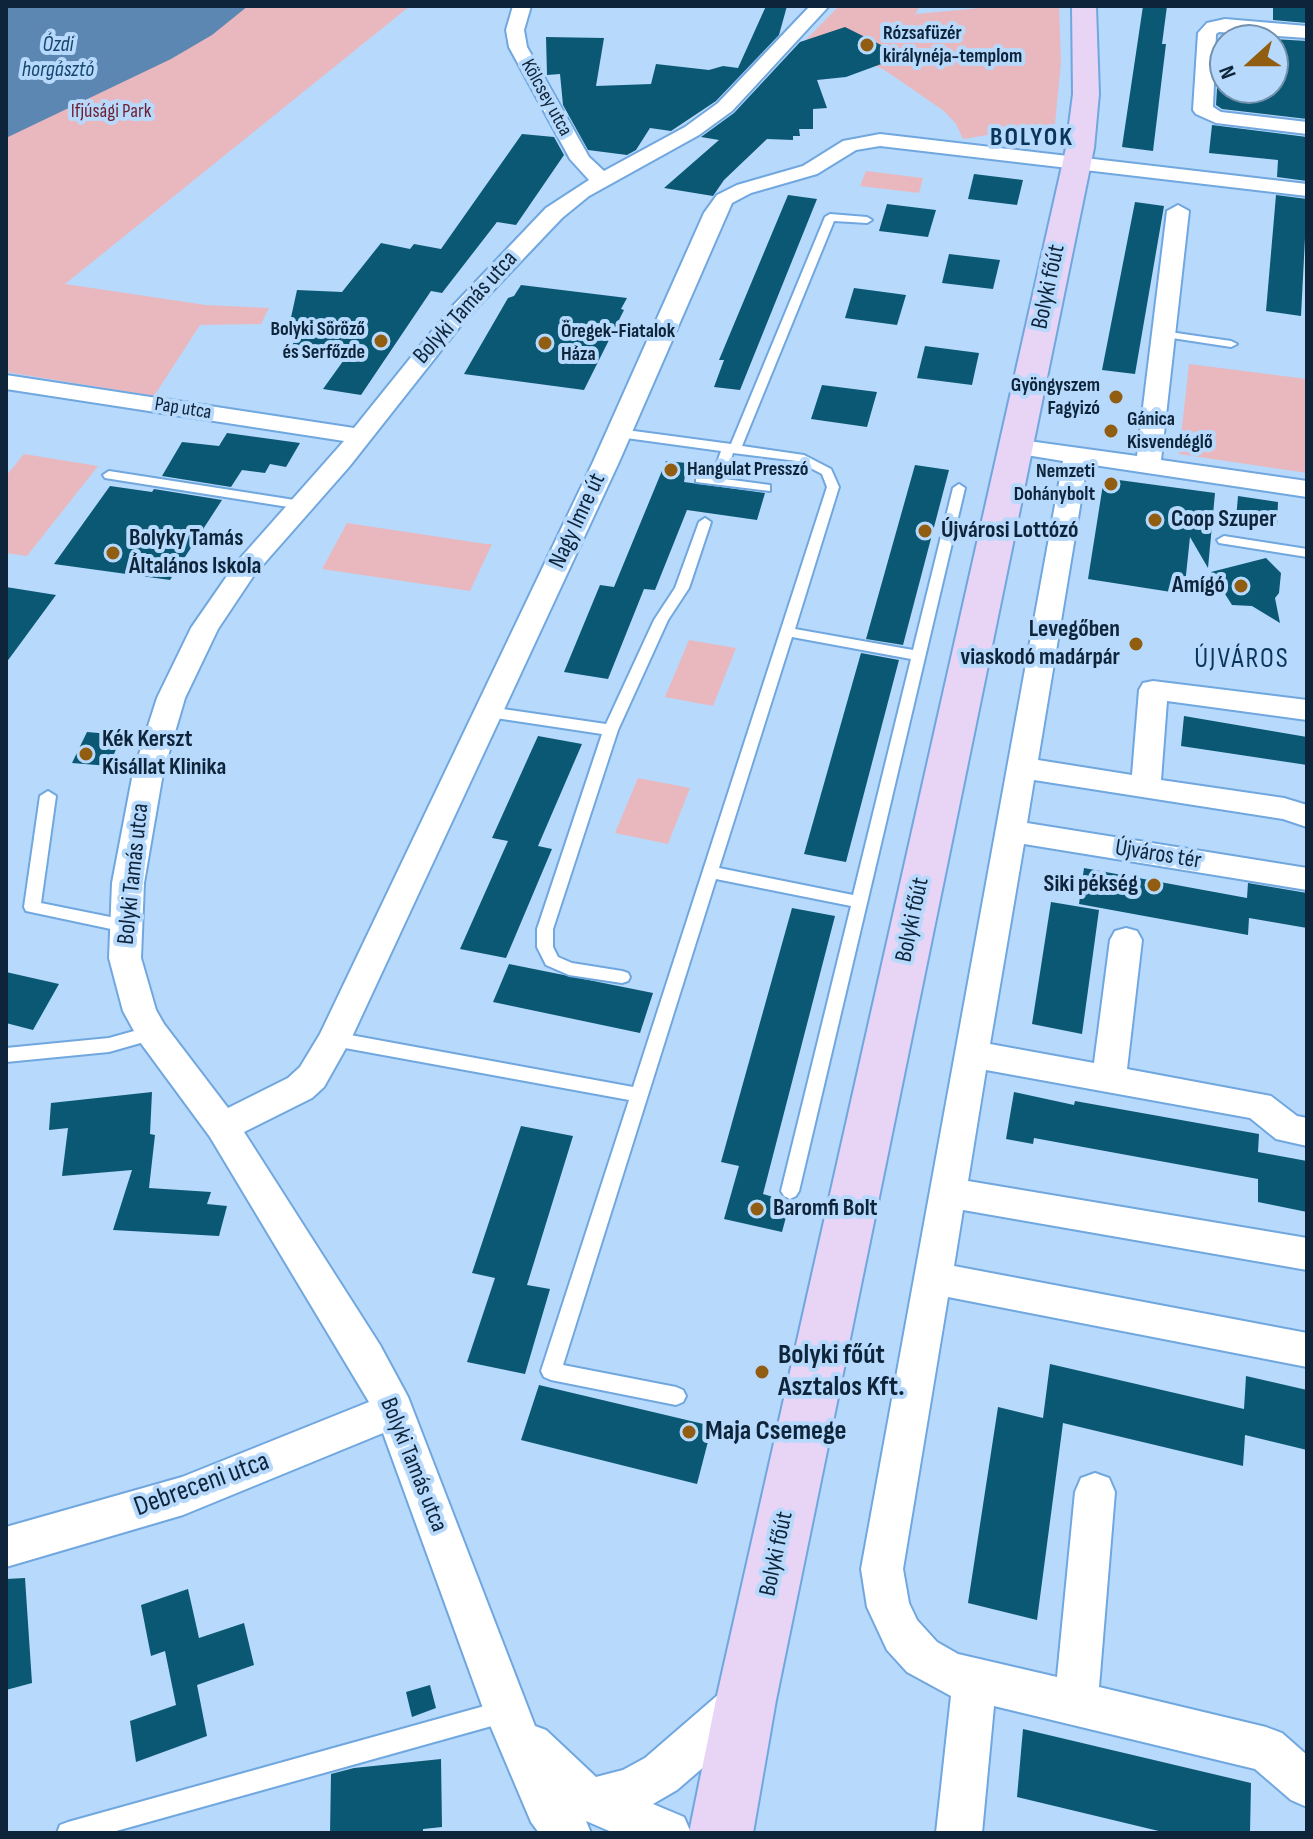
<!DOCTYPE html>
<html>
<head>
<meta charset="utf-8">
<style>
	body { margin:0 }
	#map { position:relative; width:1313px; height:1839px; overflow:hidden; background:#b7d9fc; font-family:"Sofia Sans Condensed",sans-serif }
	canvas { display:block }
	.frame { position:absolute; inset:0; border:8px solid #0e243a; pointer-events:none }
	.north { position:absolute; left:1209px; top:24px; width:80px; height:80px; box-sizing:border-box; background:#b7d9fc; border:2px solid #7391ae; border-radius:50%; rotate:249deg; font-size:22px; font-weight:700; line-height:32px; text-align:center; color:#0e243a }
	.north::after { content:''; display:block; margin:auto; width:28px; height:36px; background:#915d10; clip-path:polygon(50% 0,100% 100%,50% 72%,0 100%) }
</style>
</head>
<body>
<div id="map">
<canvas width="1313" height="1839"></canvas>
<div class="frame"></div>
<div class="north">N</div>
</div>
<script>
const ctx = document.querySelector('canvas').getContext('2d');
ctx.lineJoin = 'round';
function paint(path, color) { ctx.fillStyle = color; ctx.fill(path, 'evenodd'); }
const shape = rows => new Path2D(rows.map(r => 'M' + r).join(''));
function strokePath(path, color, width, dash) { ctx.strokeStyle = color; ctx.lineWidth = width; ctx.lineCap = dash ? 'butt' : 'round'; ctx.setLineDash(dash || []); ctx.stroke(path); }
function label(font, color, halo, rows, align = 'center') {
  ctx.font = font + ' "Sofia Sans Condensed",sans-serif'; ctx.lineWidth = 8; ctx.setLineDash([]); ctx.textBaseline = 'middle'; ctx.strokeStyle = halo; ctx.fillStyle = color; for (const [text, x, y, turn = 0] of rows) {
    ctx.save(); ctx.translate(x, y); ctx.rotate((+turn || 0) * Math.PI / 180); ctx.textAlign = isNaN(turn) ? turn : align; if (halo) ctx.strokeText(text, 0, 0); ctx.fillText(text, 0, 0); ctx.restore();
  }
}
paint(shape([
	[6,6,410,6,65,284,206,305,269,308,261,324,200,325,154,396,6,372],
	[839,6,920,6,915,14,1002,6,1059,6,1061,62,1055,124,963,139,956,124,944,111,886,71,875,65,801,45],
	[866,171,923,178,919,193,860,186],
	[1189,364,1307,379,1307,473,1179,454],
	[24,454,98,466,27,556,6,553,6,476],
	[347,523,486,544,492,544,470,591,322,569],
	[689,640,736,648,713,706,665,697],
	[638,778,690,788,668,844,615,833]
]), '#e9b8bf');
paint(shape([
	[6,6,248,6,212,35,171,59,6,138]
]), '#5c87b2');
paint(shape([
	[766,6,787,6,779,35,716,101,671,131,650,128,636,150,627,155,588,150,563,105,560,74,547,75,546,37,604,38,596,86,651,84,656,64,709,70,723,66,738,68],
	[1143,6,1167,6,1162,44,1166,44,1153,151,1122,147],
	[1273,6,1307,6,1307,23,1273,20],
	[845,27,903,56,846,77,817,80,827,108,813,109,813,129,799,129,800,136,793,136,793,140,767,139,724,180,713,196,664,188,719,140,701,137,734,113,800,42],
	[1273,39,1307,41,1307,119,1222,109,1216,105,1217,88,1273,94],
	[1212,125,1307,137,1307,181,1277,177,1278,160,1209,153],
	[522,134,554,137,564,155,516,225,497,222,442,293,431,291,361,395,323,389,346,357,289,349,309,322,290,322,297,290,342,292,381,243,410,249,414,244,441,249],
	[974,174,1023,180,1017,205,968,199],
	[788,195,817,199,740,390,714,387,724,360,719,360],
	[1276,195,1307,199,1301,316,1266,311],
	[1135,202,1164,206,1135,374,1102,370],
	[887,204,936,210,928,237,879,231],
	[949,254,1000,260,993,289,942,283],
	[521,285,627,298,621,309,624,310,584,390,464,374,508,298,514,296],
	[854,288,906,295,897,325,845,318],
	[925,346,979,353,972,385,917,378],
	[822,385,877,392,867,427,811,419],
	[227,433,300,443,286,467,270,464,265,473,242,470,231,487,162,476,182,442,219,446],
	[666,461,687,463,684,482,765,493,757,520,687,510,655,590,644,589,608,679,564,672,600,585,614,587],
	[915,465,949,470,903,645,866,639],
	[1104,478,1215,493,1208,568,1190,537,1184,594,1088,579],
	[110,486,152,492,154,489,222,500,170,580,54,564],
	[1238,496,1278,502,1277,526,1236,519],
	[1266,558,1281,573,1279,593,1275,598,1280,623,1252,606,1232,605,1211,572],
	[6,587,56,595,6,663],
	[861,653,899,660,846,862,804,854],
	[1184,716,1307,737,1307,765,1181,746],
	[87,732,122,735,109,766,72,763],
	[538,736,582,744,538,846,552,849,506,958,460,949,508,841,492,838],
	[1084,868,1247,898,1248,883,1307,893,1307,928,1249,918,1248,935,1079,904],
	[1051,902,1099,910,1082,1034,1032,1024],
	[792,908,835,916,763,1194,790,1202,782,1232,724,1219,739,1166,721,1162],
	[509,964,653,993,640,1033,493,1002],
	[6,972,59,984,33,1030,6,1023],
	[152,1092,150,1134,155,1135,149,1188,211,1192,207,1204,227,1206,219,1236,113,1230,132,1170,62,1176,68,1128,49,1130,51,1103],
	[1014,1092,1074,1105,1075,1101,1259,1134,1258,1152,1307,1161,1307,1212,1258,1202,1258,1179,1034,1138,1033,1144,1006,1139],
	[521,1126,573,1136,527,1285,550,1289,525,1374,467,1362,495,1278,472,1273],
	[1050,1364,1244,1409,1246,1376,1307,1390,1307,1450,1245,1435,1243,1466,1063,1423,1037,1620,968,1603,998,1407,1043,1418],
	[539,1385,712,1426,697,1484,521,1440],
	[25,1578,32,1683,6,1690,6,1579],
	[188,1589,199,1638,244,1623,254,1665,197,1685,207,1736,136,1762,130,1721,176,1705,165,1651,151,1656,141,1605],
	[430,1685,436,1708,412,1717,406,1692],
	[1023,1729,1251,1783,1250,1833,1167,1833,1017,1797],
	[441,1759,442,1827,423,1829,423,1833,330,1833,331,1774,354,1768]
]), '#0b5874');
const service = shape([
	[830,214,867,217,872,220,867,223,834,221,742,446,804,455,831,469,839,487,795,629,913,650,953,488,959,484,965,488,799,1191,796,1196,790,1199,784,1196,781,1191,851,906,716,879,563,1365,676,1387,683,1390,686,1396,683,1402,676,1405,551,1380,544,1377,541,1371,629,1100,334,1046,328,1044,326,1039,328,1034,334,1032,633,1087,827,487,822,474,797,461,733,453,725,479,770,485,770,491,696,482,696,476,712,477,721,451,619,437,613,433,619,429,731,444,825,217,830,214],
	[792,637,911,659,853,895,719,868,792,637],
	[1163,331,1231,341,1237,344,1231,347,1159,336,1159,332,1163,331],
	[109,471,301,501,307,505,301,509,105,478,103,475,109,471],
	[705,518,711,522,689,588,668,620,618,730,553,929,553,947,558,957,572,963,622,971,628,973,630,977,628,981,622,983,569,975,546,965,537,947,537,929,602,734,489,717,482,712,489,707,606,724,654,620,675,588,699,522,705,518],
	[1224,536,1307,549,1307,557,1219,543,1217,540,1224,536],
	[48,791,56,796,41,903,125,920,133,926,131,930,125,932,26,911,24,907,40,796,48,791],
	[152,1026,158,1028,160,1033,158,1038,109,1052,6,1062,6,1048,109,1038,152,1026],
	[506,1700,514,1703,517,1711,514,1719,506,1722,109,1833,57,1833,60,1825,68,1822,506,1700]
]);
const minor = shape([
	[513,6,531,6,524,30,527,47,589,157,604,171,685,127,718,103,810,6,829,6,732,111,699,135,589,196,562,218,465,320,349,467,254,575,218,629,185,698,163,773,144,883,141,958,156,1010,164,1024,228,1108,288,1078,300,1067,320,1034,593,462,704,213,717,195,737,185,803,166,843,141,880,134,1307,184,1307,196,880,146,856,150,817,174,751,193,732,203,619,462,351,1039,324,1087,312,1098,244,1132,380,1345,408,1397,535,1726,546,1730,596,1777,623,1770,645,1758,726,1688,742,1682,758,1688,764,1704,758,1720,677,1790,653,1804,684,1817,691,1833,614,1833,586,1821,591,1833,539,1833,531,1822,484,1711,383,1433,183,1515,6,1567,6,1527,182,1477,369,1402,210,1137,140,1042,123,1011,109,958,112,883,133,773,157,698,191,628,236,563,344,441,6,389,6,375,354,428,449,310,546,208,589,180,570,159,509,47,506,30,513,6],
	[1225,19,1307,26,1307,38,1219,32,1216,34,1213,107,1221,112,1307,122,1307,134,1216,123,1196,114,1193,110,1198,33,1207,23,1225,19],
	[1178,205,1189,211,1161,460,1307,481,1307,497,1087,464,1038,760,1132,775,1139,690,1143,683,1153,681,1307,700,1307,720,1167,701,1161,780,1284,798,1307,805,1307,827,1283,819,1034,780,1027,823,1307,868,1307,890,1024,844,990,1044,1094,1063,1110,940,1115,931,1126,928,1137,931,1142,940,1127,1069,1271,1096,1297,1116,1307,1118,1307,1146,1276,1139,1250,1118,986,1070,968,1181,1307,1238,1307,1270,963,1210,954,1266,1307,1333,1307,1367,948,1297,903,1569,909,1603,917,1620,937,1642,958,1654,1057,1677,1075,1492,1081,1478,1095,1473,1109,1478,1115,1492,1099,1687,1266,1727,1282,1733,1307,1755,1307,1807,1291,1800,1255,1769,994,1706,982,1833,936,1833,951,1696,907,1672,887,1650,867,1607,861,1569,1063,461,1014,453,1005,451,1002,446,1005,441,1014,439,1137,456,1167,211,1178,205]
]);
const secondary = shape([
	[1072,6,1096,6,1099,94,1094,148,776,1700,753,1833,689,1833,716,1700,1066,148,1073,94,1072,6]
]);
strokePath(service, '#70a7df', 4);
strokePath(minor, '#70a7df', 4);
strokePath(secondary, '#70a7df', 4);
paint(service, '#fff');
paint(minor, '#fff');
paint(secondary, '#e8d4f5');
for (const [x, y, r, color] of [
	[867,45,8,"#915d10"],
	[381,341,8,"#915d10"],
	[545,343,8,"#915d10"],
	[1116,397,8,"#915d10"],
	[1111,431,8,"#915d10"],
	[671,470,8,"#915d10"],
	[1111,484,8,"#915d10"],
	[1155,520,8,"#915d10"],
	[925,531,8,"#915d10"],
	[113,553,8,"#915d10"],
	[1241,586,8,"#915d10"],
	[1136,644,8,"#915d10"],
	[86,754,8,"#915d10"],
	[1154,885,8,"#915d10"],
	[757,1209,8,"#915d10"],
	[762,1372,8,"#915d10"],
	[689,1432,8,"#915d10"]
]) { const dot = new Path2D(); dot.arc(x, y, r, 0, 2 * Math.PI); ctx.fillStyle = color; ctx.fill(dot); strokePath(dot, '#b7d9fc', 3); }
label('bold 20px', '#0e243a', '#b7d9fc', [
	["Rózsafüzér",883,34],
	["királynéja-templom",883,57],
	["Bolyki Söröző",365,330,"right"],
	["és Serfőzde",365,353,"right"],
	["Öregek-Fiatalok",561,332],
	["Háza",561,355],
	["Gyöngyszem",1100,386,"right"],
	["Fagyizó",1100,409,"right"],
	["Gánica",1127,420],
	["Kisvendéglő",1127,443],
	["Hangulat Presszó",687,470],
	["Nemzeti",1095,472,"right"],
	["Dohánybolt",1095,495,"right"]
], 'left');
label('20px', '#0e243a', '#b7d9fc', [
	["Kölcsey utca",546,98,61],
	["Pap utca",183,409,9]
]);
label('20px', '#6e1f32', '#b7d9fc', [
	["Ifjúsági Park",111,112]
]);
label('italic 22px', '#174671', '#b7d9fc', [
	["Ózdi",58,45],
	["horgásztó",58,70]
]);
label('24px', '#0e243a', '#b7d9fc', [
	["Bolyki főút",1049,287,-78],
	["Bolyki Tamás utca",466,308,-48],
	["Nagy Imre út",578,521,-65],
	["Újváros tér",1158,855,9],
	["Bolyki Tamás utca",134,874,-84],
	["Bolyki főút",913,920,-78],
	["Bolyki Tamás utca",413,1465,68],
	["Bolyki főút",777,1554,-78]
]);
label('bold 24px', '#0e243a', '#b7d9fc', [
	["Coop Szuper",1171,520],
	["Újvárosi Lottózó",941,531],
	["Bolyky Tamás",129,539],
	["Általános Iskola",129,567],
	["Amígó",1225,586,"right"],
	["Levegőben",1120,630,"right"],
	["viaskodó madárpár",1120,658,"right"],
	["Kék Kerszt",102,740],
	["Kisállat Klinika",102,768],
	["Siki pékség",1138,885,"right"],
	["Baromfi Bolt",773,1209]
], 'left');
ctx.letterSpacing = '2px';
label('bold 26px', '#0a355a', '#b7d9fc', [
	["BOLYOK",1032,138]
]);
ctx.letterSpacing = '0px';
ctx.letterSpacing = '2px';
label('28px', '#0a355a', '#b7d9fc', [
	["ÚJVÁROS",1242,660]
]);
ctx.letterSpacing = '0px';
label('bold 28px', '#0e243a', '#b7d9fc', [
	["Bolyki főút",778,1356],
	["Asztalos Kft.",778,1388],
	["Maja Csemege",705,1432]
], 'left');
label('28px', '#0e243a', '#b7d9fc', [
	["Debreceni utca",202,1485,-20]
]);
</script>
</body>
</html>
